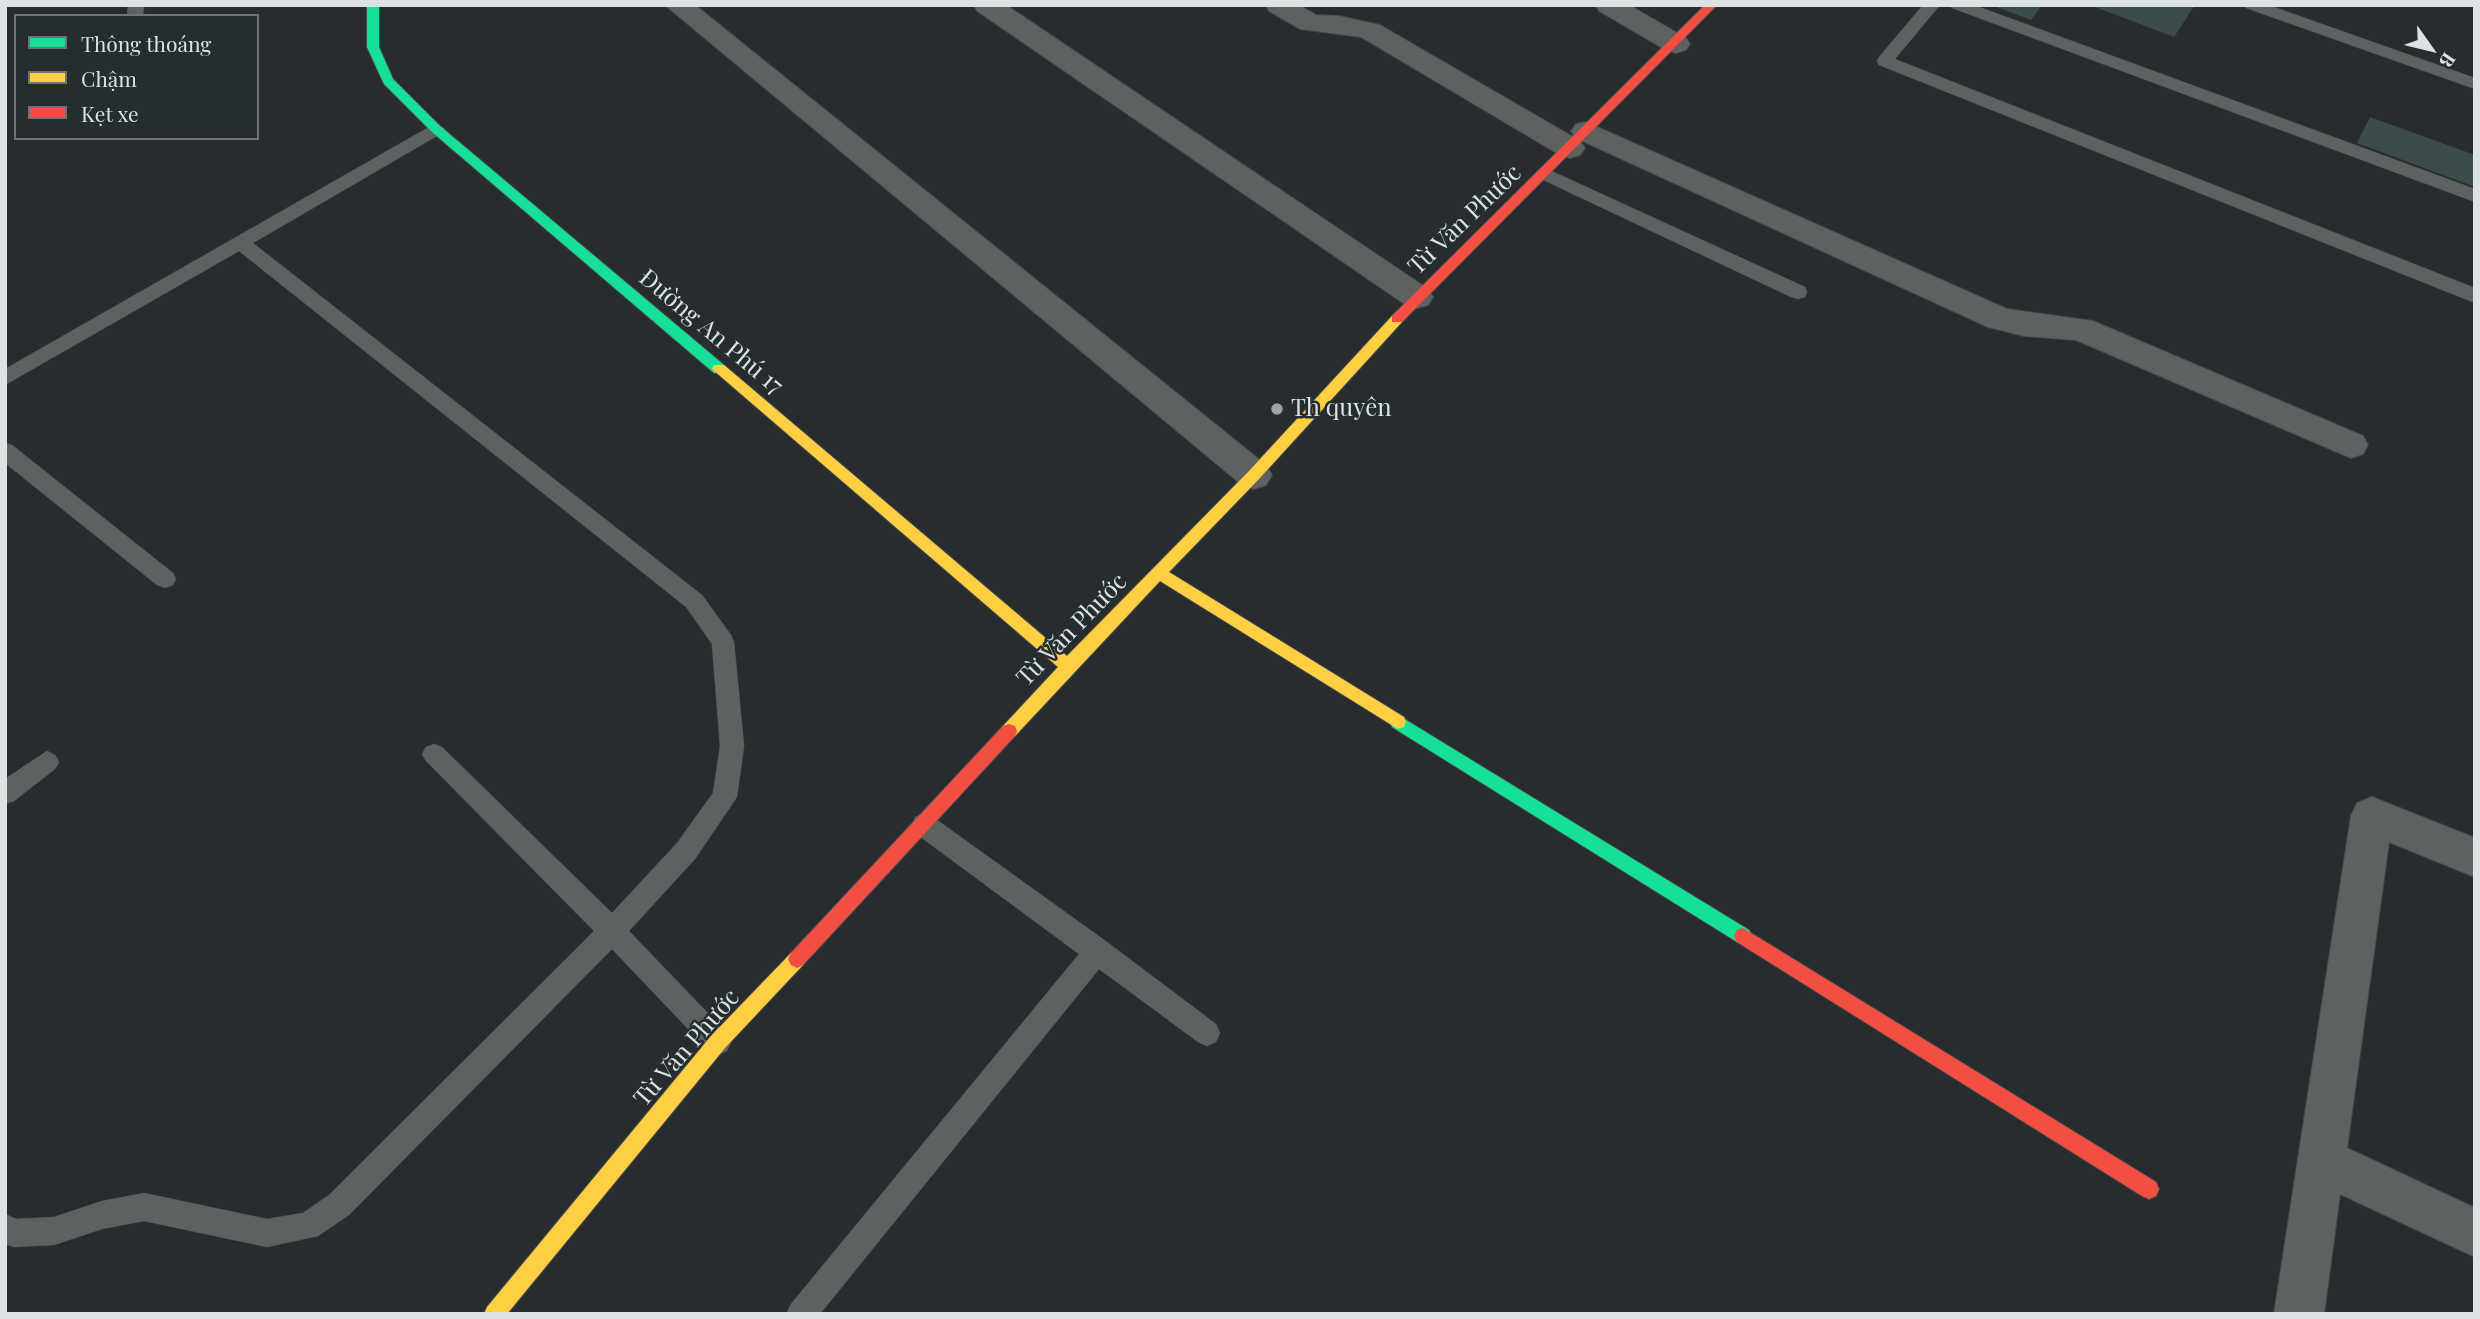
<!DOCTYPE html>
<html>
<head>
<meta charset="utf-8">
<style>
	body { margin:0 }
	#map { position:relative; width:2480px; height:1319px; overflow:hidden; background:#282c2e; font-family:"Playfair Display",serif }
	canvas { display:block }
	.frame { position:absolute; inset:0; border:7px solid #dce2e4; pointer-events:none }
	.legend { position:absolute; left:14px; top:14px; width:245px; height:126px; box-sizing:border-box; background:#252d31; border:2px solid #6e7579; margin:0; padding:9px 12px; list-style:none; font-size:21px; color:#dce2e4 }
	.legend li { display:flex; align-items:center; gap:14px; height:35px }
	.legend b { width:35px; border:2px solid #6e7579 }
	.north { position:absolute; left:2396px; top:14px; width:70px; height:70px; -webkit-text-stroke:5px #252d31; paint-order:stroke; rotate:124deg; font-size:19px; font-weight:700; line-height:28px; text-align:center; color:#dce2e4 }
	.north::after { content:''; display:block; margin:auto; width:24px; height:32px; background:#dce2e4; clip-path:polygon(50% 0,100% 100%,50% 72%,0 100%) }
</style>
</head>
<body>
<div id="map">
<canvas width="2480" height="1319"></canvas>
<div class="frame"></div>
<ul class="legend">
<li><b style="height:9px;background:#16e098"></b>Thông thoáng</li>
<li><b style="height:9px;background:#ffcf43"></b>Chậm</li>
<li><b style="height:9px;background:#f24e42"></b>Kẹt xe</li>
</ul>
<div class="north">B</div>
</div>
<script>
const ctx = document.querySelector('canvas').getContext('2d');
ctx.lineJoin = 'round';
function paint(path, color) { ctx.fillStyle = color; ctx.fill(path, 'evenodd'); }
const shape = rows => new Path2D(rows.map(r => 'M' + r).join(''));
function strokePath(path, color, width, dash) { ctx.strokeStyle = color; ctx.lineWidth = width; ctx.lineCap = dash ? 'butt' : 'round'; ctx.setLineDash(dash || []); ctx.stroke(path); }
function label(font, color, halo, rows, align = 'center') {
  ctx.font = font + ' "Playfair Display",serif'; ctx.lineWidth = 5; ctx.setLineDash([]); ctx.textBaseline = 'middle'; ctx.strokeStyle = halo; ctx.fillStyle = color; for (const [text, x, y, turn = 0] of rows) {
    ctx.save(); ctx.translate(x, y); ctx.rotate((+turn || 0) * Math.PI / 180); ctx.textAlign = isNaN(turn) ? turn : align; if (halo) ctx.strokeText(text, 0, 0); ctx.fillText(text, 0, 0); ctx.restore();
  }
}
paint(shape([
	[1991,5,2042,5,2031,20],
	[2090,5,2195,5,2174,37],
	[2370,117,2475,155,2475,187,2357,143]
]), '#3c4b4c');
const lane = shape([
	[128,5,144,5,143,16,127,16,128,5],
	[1923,5,1940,5,1895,59,2475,288,2475,303,1879,65,1877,61,1879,57,1923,5],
	[1950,5,1974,5,2475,189,2475,202,1952,8,1950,5],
	[2244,5,2268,5,2475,78,2475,89,2246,8,2244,5],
	[436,123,445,129,442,133,253,243,702,595,731,635,734,642,744,746,737,797,695,859,629,931,727,1033,731,1042,727,1051,718,1055,709,1051,612,949,349,1215,318,1236,267,1247,144,1221,102,1229,54,1245,14,1247,5,1244,5,1214,16,1219,54,1217,102,1201,144,1193,267,1219,303,1213,329,1195,594,931,426,761,422,754,426,747,434,744,442,747,612,913,677,843,713,793,720,746,712,644,686,607,239,251,5,385,5,369,436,123],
	[1545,168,1805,287,1807,292,1805,297,1798,299,1791,297,1539,178,1536,174,1539,170,1545,168],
	[5,443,12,445,173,573,176,579,173,585,165,588,157,585,5,463,5,443],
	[47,751,55,755,59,762,55,769,14,801,5,804,5,779,47,751],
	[924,814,933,817,1107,942,1216,1024,1220,1033,1216,1042,1207,1046,1198,1042,1099,969,820,1314,786,1314,791,1304,1079,954,915,833,912,825,915,817,924,814]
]);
const street = shape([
	[665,5,695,5,1266,465,1272,475,1266,485,1254,489,1242,485,665,5],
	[974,5,1006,5,1428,289,1433,297,1428,305,1417,308,1406,305,977,11,974,5],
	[1266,5,1299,5,1316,15,1339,16,1380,25,1580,141,1585,148,1580,155,1570,158,1560,155,1361,37,1300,29,1269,11,1266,5],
	[1596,5,1629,5,1686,38,1690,44,1686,50,1676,53,1666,50,1599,11,1596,5],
	[1586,122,2007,309,2093,321,2363,436,2368,445,2363,454,2351,458,2076,340,2024,336,1988,327,1576,138,1571,131,1576,124,1586,122],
	[2372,797,2475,838,2475,877,2389,842,2347,1148,2475,1208,2475,1257,2340,1194,2324,1314,2274,1314,2351,816,2357,803,2372,797]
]);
const fast = shape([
	[367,5,379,5,379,47,393,79,440,126,724,365,726,369,724,373,714,373,432,132,384,84,367,47,367,5],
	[1398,715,1749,930,1752,936,1749,942,1743,944,1737,942,1392,727,1390,722,1392,717,1398,715]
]);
const slow = shape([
	[1397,314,1404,319,1402,322,1259,479,1169,572,1404,717,1406,722,1404,727,1398,729,1160,581,1015,736,1009,738,1003,736,1001,731,1003,726,1058,667,712,369,714,365,724,365,1067,656,1249,471,1392,316,1397,314],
	[797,950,803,953,806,959,803,965,725,1048,507,1314,484,1314,487,1307,711,1036,791,953,797,950]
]);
const jam = shape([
	[1705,5,1717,5,1402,322,1392,322,1392,316,1705,5],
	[1009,724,1015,726,1017,731,1015,736,803,965,797,968,791,965,788,959,791,953,1003,726,1009,724],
	[1743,928,2156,1182,2159,1189,2156,1196,2149,1199,2142,1196,1737,942,1734,936,1737,930,1743,928]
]);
strokePath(lane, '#464a4b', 1);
strokePath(street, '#464a4b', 2);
strokePath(fast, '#464a4b', 2);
strokePath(slow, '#464a4b', 2);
strokePath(jam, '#464a4b', 2);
paint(lane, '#5e6162');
paint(street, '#5e6162');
paint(fast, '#16e098');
paint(slow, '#ffcf43');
paint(jam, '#f24e42');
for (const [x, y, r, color] of [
	[1277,409,7,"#9da2a4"]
]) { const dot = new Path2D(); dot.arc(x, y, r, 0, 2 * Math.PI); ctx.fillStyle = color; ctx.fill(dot); strokePath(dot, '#252d31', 2.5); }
label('24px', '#dce2e4', '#252d31', [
	["Từ Văn Phước",1465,220,-44],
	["Đường An Phú 17",711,332,40],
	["Từ Văn Phước",1072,630,-46],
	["Từ Văn Phước",687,1048,-49]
]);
label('24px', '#dce2e4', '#252d31', [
	["Th quyên",1291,409]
], 'left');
</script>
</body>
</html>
